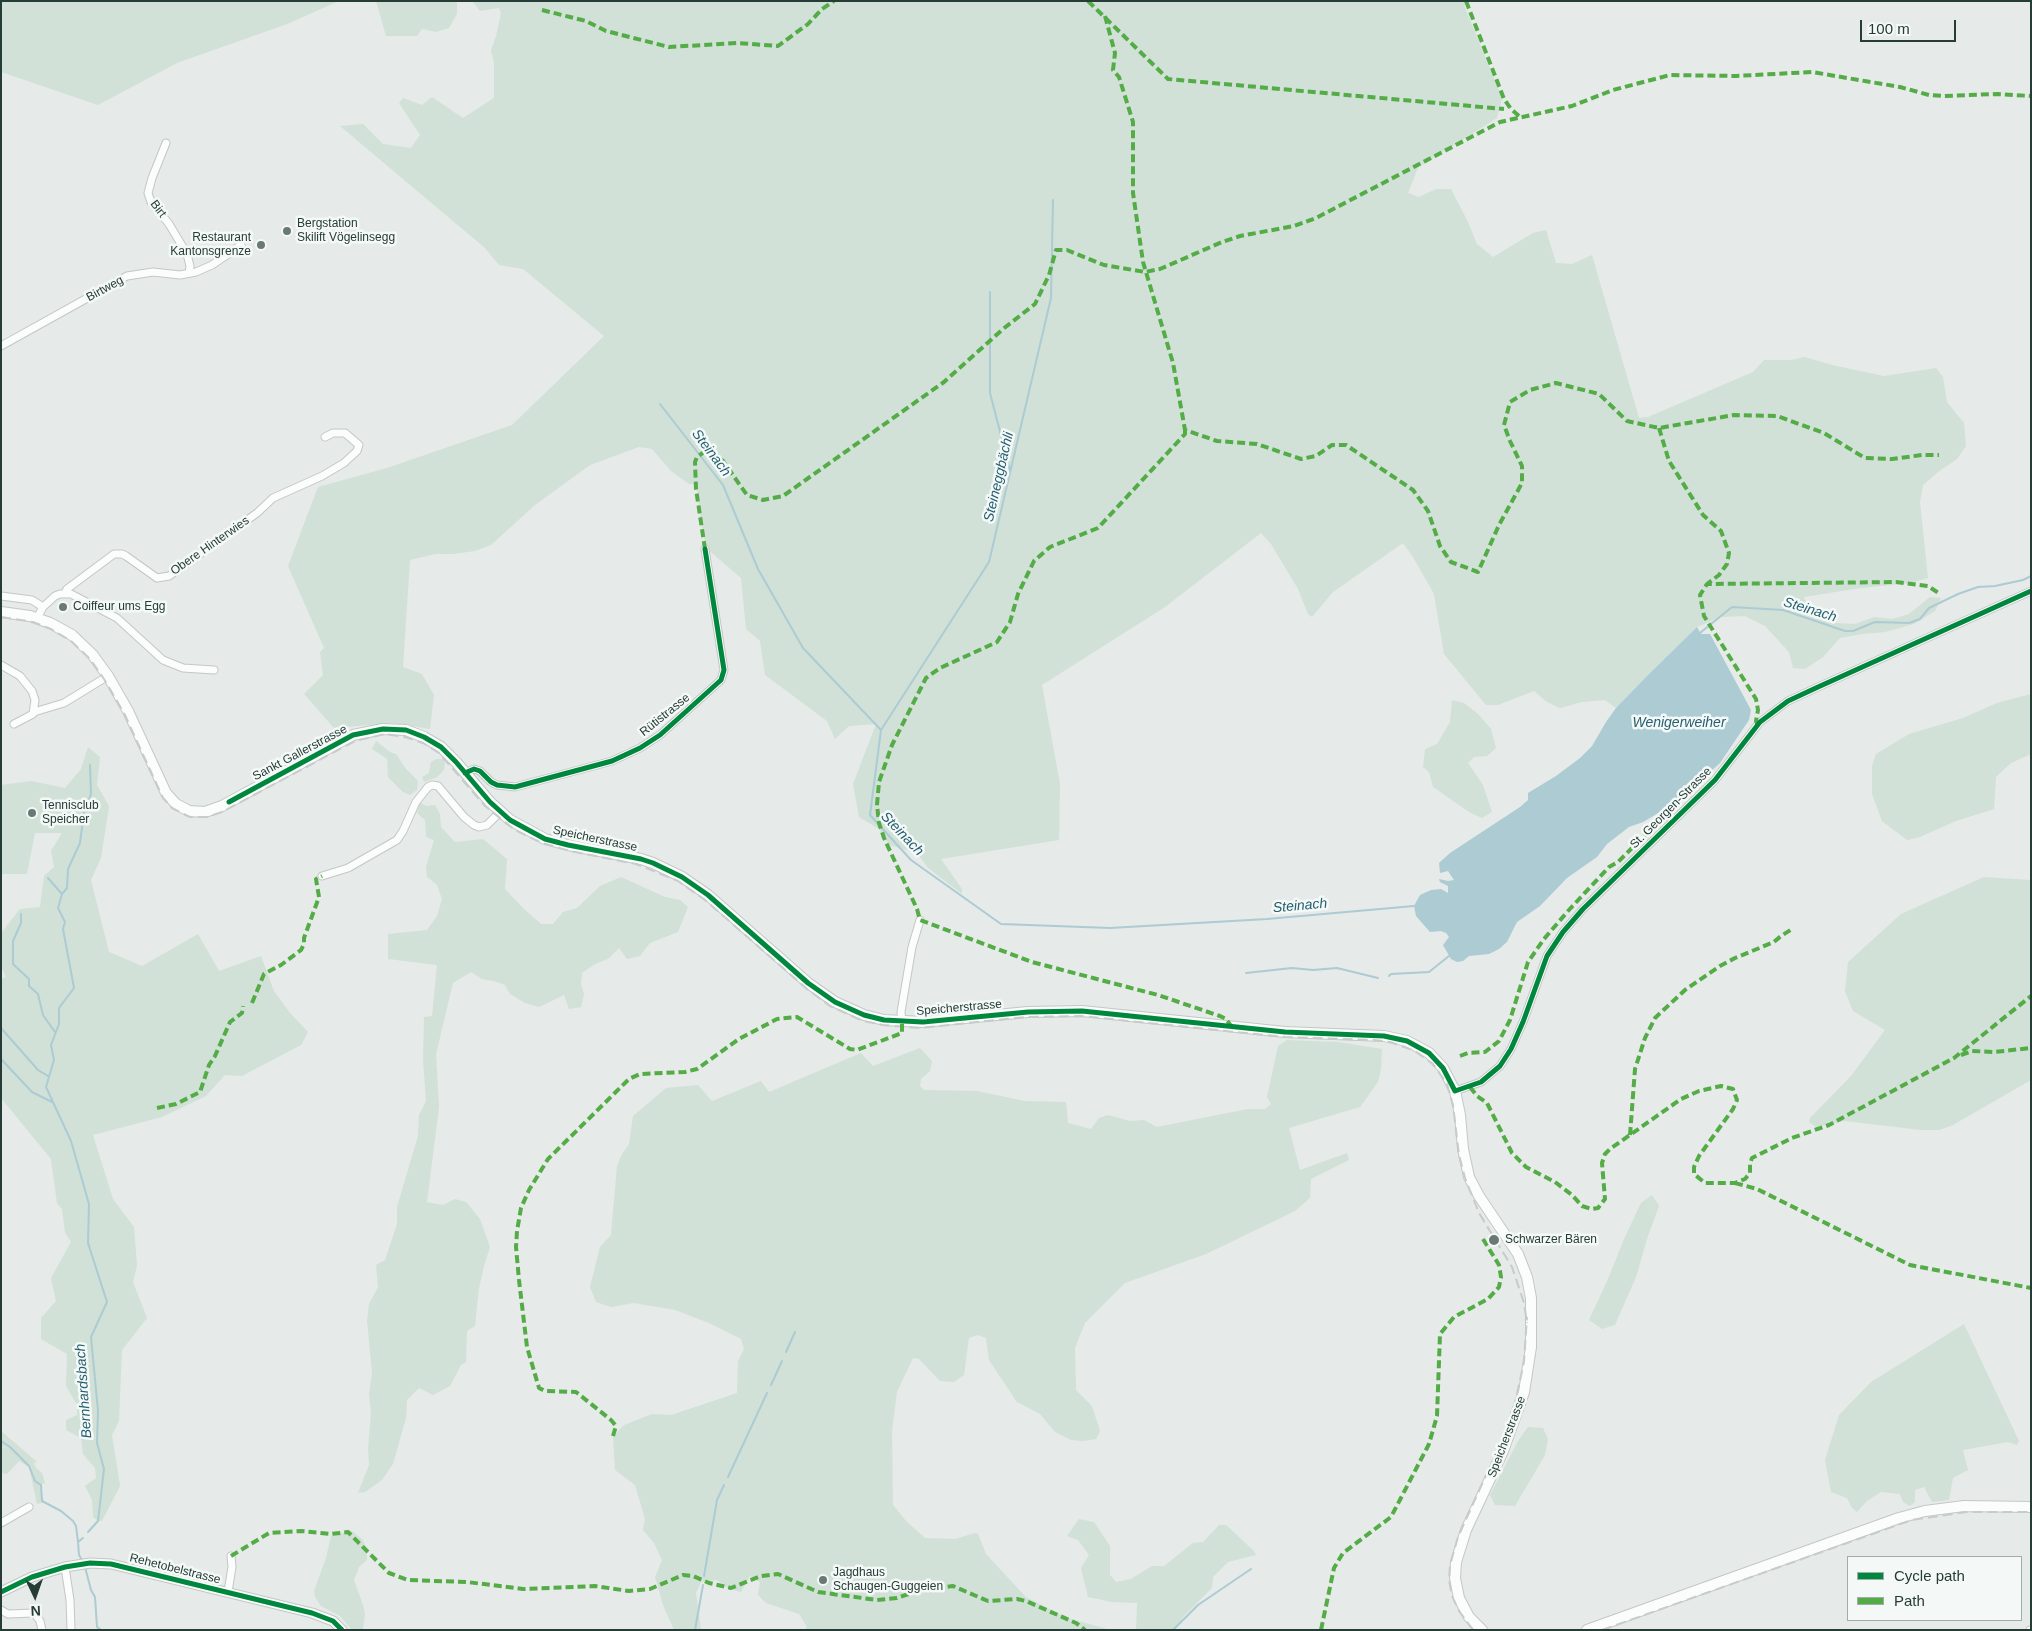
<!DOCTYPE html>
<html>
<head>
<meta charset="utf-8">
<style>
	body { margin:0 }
	#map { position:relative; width:2032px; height:1631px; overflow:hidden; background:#e6eae8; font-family:Helvetica,sans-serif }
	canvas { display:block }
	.frame { position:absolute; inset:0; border:2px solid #263c37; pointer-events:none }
	.legend { position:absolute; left:1847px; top:1556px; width:175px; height:65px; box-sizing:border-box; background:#f4f9f7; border:1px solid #a2adaa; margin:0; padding:6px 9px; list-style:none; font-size:15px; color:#263c37 }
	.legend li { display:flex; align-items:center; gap:10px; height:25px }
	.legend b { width:25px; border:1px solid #a2adaa }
	.north { position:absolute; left:10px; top:1571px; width:50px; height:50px; -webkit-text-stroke:4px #f4f9f7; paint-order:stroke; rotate:177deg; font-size:14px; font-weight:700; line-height:20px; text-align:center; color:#263c37 }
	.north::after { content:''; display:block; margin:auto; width:18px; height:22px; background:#263c37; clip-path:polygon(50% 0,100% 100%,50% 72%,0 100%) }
	.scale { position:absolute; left:1860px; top:20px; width:96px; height:22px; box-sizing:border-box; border:2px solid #263c37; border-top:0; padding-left:6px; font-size:15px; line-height:18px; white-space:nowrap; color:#263c37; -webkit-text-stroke:4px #f4f9f7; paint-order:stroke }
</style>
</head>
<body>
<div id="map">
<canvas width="2032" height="1631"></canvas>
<div class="frame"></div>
<ul class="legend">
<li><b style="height:6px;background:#00873e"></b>Cycle path</li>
<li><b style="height:6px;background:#53ac45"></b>Path</li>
</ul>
<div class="north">N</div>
<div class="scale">100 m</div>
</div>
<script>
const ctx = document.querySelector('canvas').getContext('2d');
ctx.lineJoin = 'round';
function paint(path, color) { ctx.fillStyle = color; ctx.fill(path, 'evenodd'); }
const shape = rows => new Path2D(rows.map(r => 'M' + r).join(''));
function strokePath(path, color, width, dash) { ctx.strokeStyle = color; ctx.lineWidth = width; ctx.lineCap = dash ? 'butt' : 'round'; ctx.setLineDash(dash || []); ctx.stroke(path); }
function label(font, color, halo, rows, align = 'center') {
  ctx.font = font + ' Helvetica,sans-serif'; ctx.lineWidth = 5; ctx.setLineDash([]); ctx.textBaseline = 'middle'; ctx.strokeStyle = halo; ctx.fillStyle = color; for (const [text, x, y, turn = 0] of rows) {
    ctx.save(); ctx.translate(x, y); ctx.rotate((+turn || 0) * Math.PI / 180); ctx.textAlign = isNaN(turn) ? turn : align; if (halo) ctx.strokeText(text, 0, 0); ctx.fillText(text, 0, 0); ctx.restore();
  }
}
paint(shape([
	[1,1,339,1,287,24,177,63,98,105,1,72],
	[376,1,457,1,457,14,449,28,436,32,422,29,417,36,386,36],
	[472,1,1469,1,1464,5,1502,98,1497,118,1418,168,1408,193,1419,197,1436,189,1451,189,1468,222,1477,244,1493,257,1533,233,1546,230,1556,263,1572,264,1592,255,1639,418,1648,417,1753,372,1764,360,1791,360,1805,357,1832,365,1884,376,1936,368,1943,377,1947,402,1964,423,1966,446,1957,459,1938,472,1923,485,1920,502,1928,578,1911,583,1861,588,1804,597,1811,614,1836,623,1855,624,1874,617,1892,619,1909,614,1930,597,1941,598,1935,611,1914,624,1885,632,1862,634,1840,638,1823,657,1805,669,1793,668,1789,652,1765,626,1745,616,1721,617,1697,627,1646,677,1616,708,1605,700,1582,702,1560,708,1547,702,1534,691,1498,705,1486,705,1444,654,1434,594,1413,557,1403,543,1333,592,1312,617,1308,614,1298,589,1271,544,1261,533,1165,607,1042,685,1060,784,1059,840,941,859,962,889,962,894,928,868,917,853,889,845,879,829,859,817,853,784,876,724,849,726,835,739,827,721,765,675,760,641,746,629,741,578,706,548,699,512,697,484,689,484,671,471,652,449,639,447,590,465,535,505,491,545,475,551,453,554,435,554,410,560,403,667,422,674,434,695,430,729,394,723,334,728,304,694,323,675,320,652,324,648,288,566,318,487,387,468,512,425,604,336,523,269,499,265,485,248,340,126,363,124,383,144,411,148,420,135,399,103,403,98,422,105,432,97,463,118,494,98,494,63,491,50,496,36,501,13,499,8,480,11],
	[2031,694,2031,754,2011,763,1996,777,1994,809,1956,821,1920,837,1907,840,1882,821,1872,794,1872,766,1876,754,1909,734,1963,718,1997,703],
	[1452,700,1464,703,1478,714,1491,729,1496,748,1487,756,1474,757,1468,763,1483,785,1492,812,1482,818,1469,812,1433,787,1429,772,1423,767,1425,749,1437,744,1450,722],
	[376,741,390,752,396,754,406,769,418,781,417,790,410,795,403,792,388,777,387,759,372,749],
	[88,747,100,757,97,785,109,806,101,858,91,880,109,952,142,966,198,934,219,971,261,956,274,991,290,1013,308,1032,301,1045,242,1076,225,1075,206,1096,162,1117,93,1135,113,1199,134,1227,137,1265,133,1282,147,1318,122,1350,119,1421,112,1435,120,1486,102,1521,98,1521,93,1517,92,1500,85,1486,96,1478,95,1468,83,1454,81,1438,66,1430,66,1420,77,1415,77,1405,66,1386,67,1354,41,1339,41,1318,56,1301,51,1278,71,1242,65,1232,62,1209,57,1203,51,1159,1,1098,1,979,6,977,1,966,1,933,20,909,40,907,44,876,54,867,51,851,62,833,35,833,27,874,1,874,1,785,31,781,65,788,81,769],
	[436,759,444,759,445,763,444,770,437,777,424,782,422,777,429,773,431,762],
	[420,803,427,806,435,805,440,814,441,827,455,842,483,839,507,859,505,889,524,909,541,924,553,924,563,912,577,908,600,886,621,877,665,897,680,900,688,907,678,932,650,943,640,956,627,959,619,948,608,959,595,964,582,973,581,984,584,994,581,1007,569,1009,564,995,539,1007,525,1003,510,994,505,985,494,981,482,979,471,972,453,983,436,1054,439,1107,427,1202,443,1205,455,1199,466,1202,480,1219,490,1247,484,1266,479,1288,475,1326,467,1331,466,1362,461,1365,450,1386,433,1395,419,1388,407,1400,406,1418,393,1464,382,1480,365,1492,358,1493,369,1465,368,1449,371,1412,369,1394,372,1373,367,1321,369,1304,378,1287,376,1265,385,1260,397,1224,397,1207,418,1136,419,1115,426,1101,423,1059,424,1017,432,1016,437,965,388,959,388,934,427,930,437,916,442,899,437,885,427,877,426,867,434,840,426,837,425,820,417,813],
	[1984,877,2031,880,2031,1080,1953,1125,1939,1130,1921,1130,1845,1121,1816,1127,1809,1122,1810,1118,1851,1076,1885,1030,1853,1011,1845,991,1848,962,1901,914],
	[1287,1040,1338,1042,1382,1049,1381,1069,1378,1082,1360,1107,1289,1128,1300,1170,1347,1153,1349,1160,1311,1179,1310,1198,1295,1211,1206,1254,1125,1283,1085,1323,1075,1348,1076,1390,1092,1406,1100,1431,1096,1439,1083,1441,1071,1440,1055,1432,1040,1414,1017,1402,989,1360,986,1338,978,1335,969,1338,964,1375,954,1382,940,1381,919,1359,913,1358,897,1392,892,1431,893,1505,907,1522,925,1538,955,1539,975,1533,978,1534,986,1554,1026,1597,1067,1618,1111,1630,805,1630,807,1627,799,1614,766,1603,758,1595,760,1582,750,1576,741,1592,729,1589,717,1580,701,1582,696,1593,701,1630,674,1630,663,1605,655,1577,662,1560,654,1543,643,1530,645,1519,635,1485,615,1470,613,1436,624,1425,652,1414,671,1415,737,1393,738,1361,744,1349,741,1339,709,1323,675,1310,634,1303,611,1307,596,1302,590,1287,600,1247,611,1235,617,1166,622,1154,629,1144,633,1116,666,1088,698,1085,712,1101,761,1081,769,1092,861,1053,873,1066,920,1048,932,1061,930,1071,921,1079,920,1086,924,1090,977,1091,1025,1101,1066,1102,1068,1123,1091,1129,1099,1118,1108,1115,1130,1121,1144,1120,1157,1127,1248,1109,1265,1109,1271,1104,1267,1097,1278,1046],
	[1652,1195,1659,1206,1648,1236,1636,1277,1615,1325,1602,1329,1589,1320,1608,1279,1624,1239,1641,1203],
	[1964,1324,2019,1441,2017,1445,2008,1442,1963,1450,1968,1470,1953,1478,1949,1500,1932,1502,1924,1487,1915,1490,1915,1502,1910,1506,1903,1502,1900,1494,1881,1492,1867,1501,1857,1512,1852,1508,1847,1498,1831,1492,1825,1460,1839,1415,1871,1382],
	[1528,1427,1543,1428,1548,1439,1545,1455,1515,1506,1495,1505,1490,1495,1518,1441],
	[1,1431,37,1462,34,1463,36,1468,42,1473,45,1483,41,1485,41,1489,44,1502,37,1504,29,1467,19,1461,7,1474,1,1473,1,1447,8,1448,1,1446],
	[1079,1519,1094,1522,1110,1546,1110,1575,1116,1582,1131,1579,1152,1566,1164,1566,1193,1543,1203,1542,1219,1525,1226,1525,1254,1551,1256,1555,1228,1562,1213,1577,1212,1588,1184,1616,1174,1630,1136,1630,1137,1603,1112,1602,1088,1597,1081,1568,1089,1555,1078,1540,1067,1536],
	[352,1531,362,1539,366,1547,367,1560,359,1567,354,1580,363,1605,365,1614,363,1630,352,1630,340,1616,321,1606,315,1597,314,1591,326,1558,331,1536]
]), '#d1e1d7');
paint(shape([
	[1697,627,1701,634,1710,634,1751,710,1749,720,1720,763,1709,773,1695,777,1689,790,1678,796,1672,805,1643,822,1629,827,1607,844,1597,857,1567,878,1540,906,1517,922,1507,942,1499,949,1489,954,1469,956,1463,961,1457,962,1451,959,1443,945,1449,937,1446,933,1441,931,1430,932,1416,916,1414,906,1420,895,1431,890,1441,889,1448,893,1448,886,1440,882,1439,879,1448,881,1454,880,1448,871,1440,873,1439,863,1450,853,1520,807,1528,800,1528,793,1556,776,1580,758,1592,746,1606,722,1616,708,1646,677]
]), '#accbd3');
strokePath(shape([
	[990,292,990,393,1010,470],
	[660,404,723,485,758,569,803,648,881,730,870,815,911,860,1001,924,1110,928,1267,919,1414,906],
	[1700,633,1732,607,1783,610,1845,631,1853,631,1875,622,1909,623,1920,619,1929,608,1958,594,1978,587,1995,586,2023,580,2031,576],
	[881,730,989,562,1051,298,1053,200],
	[48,878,61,893],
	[21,914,21,923,13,941,13,964,29,979,29,986,38,994,43,1015,55,1032],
	[1246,973,1292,968,1313,970,1337,968,1378,978],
	[1389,976,1391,974,1429,972,1449,956],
	[1,1028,38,1070,48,1076],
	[1,1059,32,1092,52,1102],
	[786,1352,795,1332],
	[771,1385,782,1361],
	[1,1441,10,1447,29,1466,35,1481,41,1485,42,1501,61,1511,73,1521,76,1526,78,1542],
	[728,1477,767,1393],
	[88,1532,98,1521,104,1469,97,1443,98,1411,91,1337,107,1302,88,1243,89,1204,71,1141,46,1087,54,1060,51,1045,59,1024,59,1008,74,988,63,929,65,922,58,908,62,894,67,888,68,869,80,843,84,812,91,794,90,765],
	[82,1560,79,1555,78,1542,83,1538],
	[85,1567,91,1590,95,1597,97,1627,101,1630],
	[704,1576,717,1500,724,1485],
	[695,1630,703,1585],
	[1173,1630,1198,1605,1251,1569]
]), '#accbd3', 2);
const minor = shape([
	[166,143,152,178,148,193,151,202,169,224,187,254,190,266,189,273],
	[1,346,127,276,153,272,180,275,196,272,212,265,241,245],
	[65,593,67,589,114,554,122,554,126,556,157,578,169,576,257,513,273,498,322,476,344,463,357,451,359,445,345,433,333,433,325,437],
	[1,596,32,600,43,607],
	[37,618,43,607,55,596,60,594,71,594,117,618,163,660,183,668,214,670],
	[1,665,20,676,32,691,35,700,33,714,14,724],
	[34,712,64,703,108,676],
	[465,773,474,769,480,771,491,782,497,785,515,787,612,761,640,748,660,735,721,680,724,670,705,549],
	[322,876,348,868,397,840,403,831,416,802,428,787,432,785,438,786,464,817,474,825,479,827,487,825,500,812],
	[902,1022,901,1012,912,947,920,920],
	[1455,1091,1481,1082,1500,1066,1511,1049,1523,1022,1547,956,1563,932,1583,909,1715,780,1760,722,1788,701,1818,687,2031,591],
	[1,1523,29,1507],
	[65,1567,70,1600,71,1630],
	[228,1592,232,1567,231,1556],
	[1,1610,8,1614,34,1613,40,1621,42,1630],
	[2030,1630,2031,1630]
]);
const tertiary = shape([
	[1,1592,32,1577,65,1567,90,1563,111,1564,312,1613,333,1621,342,1630]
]);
const secondary = shape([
	[1,612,30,616,50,623,72,635,92,654,108,676,128,711,166,793,176,804,189,811,205,812,222,806,353,735,383,729,406,730,424,737,441,747,456,762,490,802,510,820,545,839,568,845,641,859,653,863,682,877,708,895,808,983,835,1002,864,1015,884,1020,923,1022,1028,1012,1082,1011,1285,1032,1384,1036,1407,1041,1429,1053,1443,1068,1455,1091,1460,1115,1463,1149,1469,1177,1479,1196,1518,1254,1527,1277,1531,1298,1531,1347,1524,1392,1503,1451,1466,1530,1456,1562,1455,1578,1459,1598,1469,1617,1482,1630],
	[1587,1630,1899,1518,1925,1511,1964,1506,2031,1507]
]);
strokePath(minor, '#c3c7c5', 9);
strokePath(tertiary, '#c3c7c5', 11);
strokePath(secondary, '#c3c8c6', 12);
strokePath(minor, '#fbfcfc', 7);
strokePath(tertiary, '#fbfcfc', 9);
strokePath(secondary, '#fbfcfc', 10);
strokePath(shape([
	[1,617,33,622,51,629,71,641,90,659,104,679,124,713,163,798,172,808,190,817,207,817,222,812,355,741,385,734,405,737,423,743,439,753,485,806,515,830,542,843,570,851,636,864,678,881,705,900,807,989,830,1006,863,1021,883,1025,920,1028,1025,1017,1081,1016,1285,1037,1374,1040,1390,1042,1415,1051,1433,1064,1447,1084,1453,1105,1459,1155,1465,1178,1479,1213,1512,1267,1524,1303,1527,1323],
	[1473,1630,1459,1611,1452,1596,1449,1580,1450,1565,1458,1537,1498,1449,1513,1412,1524,1362,1527,1317],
	[1602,1630,1912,1520,1966,1512,2031,1512]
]), '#c7cbca', 2, [10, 5]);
strokePath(shape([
	[1088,1,1168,79,1504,109],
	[1466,1,1504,99,1511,109,1519,116],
	[542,10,586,21,606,31,669,47,737,43,778,46,808,24,822,9,834,1],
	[1105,16,1115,53,1113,70,1119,77,1133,122,1133,193,1143,262,1173,363,1185,430,1217,441,1257,444,1301,459,1316,456,1332,445,1346,445,1413,490,1428,511,1440,546,1451,562,1478,572,1499,525,1522,483,1522,466,1510,441,1504,425,1510,402,1530,390,1556,383,1599,394,1627,421,1659,428,1734,415,1777,416,1824,433,1865,458,1892,459,1922,455,1939,455],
	[1659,428,1669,461,1703,515,1721,531,1729,553,1727,564,1719,575,1707,584],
	[1185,430,1185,434,1098,528,1050,547,1034,561,1018,594,1010,622,997,642,940,668,926,678,892,745,879,782,877,805,879,823,884,838,917,909,920,920,1032,962,1158,995,1220,1016,1226,1019,1231,1026],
	[705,549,696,489,695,462,697,457,704,452,715,454,723,461,747,495,763,500,783,496,944,382,1003,329,1035,304,1049,275,1056,250,1067,250,1104,265,1145,272,1160,269,1222,242,1240,236,1294,226,1316,218,1500,122,1572,106,1613,90,1670,75,1736,76,1812,72,1900,87,1929,95,1943,96,1998,94,2031,96],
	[1758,725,1756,721,1758,710,1756,699,1704,616,1700,595,1707,584,1896,582,1928,586,1940,594],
	[252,1003,264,974,281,965,301,950,304,944,304,938,319,897,316,879,322,876],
	[1961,1055,1972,1051,1994,1052,2031,1048],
	[1460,1056,1468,1053,1485,1052,1499,1041,1510,1020,1528,962,1544,939,1568,911,1609,867,1618,862,1652,828,1667,818],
	[1470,1087,1477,1096,1487,1103,1512,1153,1526,1167,1555,1182,1572,1195,1582,1206,1591,1209,1598,1208,1605,1199,1602,1163,1605,1154,1610,1149,1681,1099,1699,1091,1721,1086,1733,1089,1737,1100,1733,1109,1699,1156,1694,1167,1694,1174,1705,1183,1735,1183,1745,1179,1750,1173,1750,1164,1752,1158,1792,1138,1829,1125,1954,1058,2031,996],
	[157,1108,176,1104,200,1092,209,1065,215,1056,230,1022,242,1013,243,1006],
	[1630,1135,1635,1069,1645,1038,1655,1018,1685,990,1720,966,1735,958,1774,942,1781,936,1792,929],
	[1735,1183,1757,1189,1910,1265,2031,1288],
	[613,1436,616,1426,611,1420,576,1392,545,1391,539,1388,527,1347,519,1280,516,1247,517,1231,521,1208,529,1190,548,1159,629,1079,640,1074,685,1072,697,1069,739,1039,777,1019,797,1017,850,1049,857,1050,902,1033,902,1022],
	[231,1556,269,1533,301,1531,331,1534,348,1532,389,1573,408,1580,467,1582,523,1589,595,1586,629,1591,650,1589,683,1575,693,1576,709,1583,731,1588,761,1576,778,1574,818,1592,877,1600,897,1598,920,1590,953,1586,988,1601,1017,1599,1026,1601,1076,1623,1085,1630],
	[1321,1630,1334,1568,1343,1553,1391,1517,1429,1444,1437,1416,1440,1334,1454,1317,1488,1299,1499,1287,1501,1277,1499,1265,1483,1239]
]), '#53ac45', 4, [8, 4]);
strokePath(shape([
	[465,773,474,769,480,771,491,782,497,785,515,787,612,761,640,748,660,735,721,680,724,670,705,549],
	[229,802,353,735,383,729,406,730,424,737,441,747,456,762,490,802,510,820,545,839,568,845,641,859,653,863,682,877,708,895,808,983,835,1002,864,1015,884,1020,923,1022,1028,1012,1082,1011,1285,1032,1384,1036,1407,1041,1429,1053,1443,1068,1455,1091,1481,1082,1500,1066,1511,1049,1523,1022,1547,956,1563,932,1583,909,1715,780,1760,722,1788,701,1818,687,2031,591],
	[1,1592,32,1577,65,1567,90,1563,111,1564,312,1613,333,1621,342,1630]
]), '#00873e', 5);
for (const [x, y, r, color] of [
	[287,231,5,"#697975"],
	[261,245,5,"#697975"],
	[63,607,5,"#697975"],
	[32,813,5,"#697975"],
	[1494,1240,6,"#697975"],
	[823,1580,5,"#697975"]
]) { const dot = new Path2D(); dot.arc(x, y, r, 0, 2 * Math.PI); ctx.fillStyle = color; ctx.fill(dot); strokePath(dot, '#f4f9f7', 2); }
label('12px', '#263c37', '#f4f9f7', [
	["Birt",158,209,53],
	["Birtweg",105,289,-29],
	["Obere Hinterwies",210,546,-35],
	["Rütistrasse",665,715,-39],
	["Sankt Gallerstrasse",300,753,-28],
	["St. Georgen-Strasse",1671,808,-45],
	["Speicherstrasse",595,839,12],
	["Speicherstrasse",959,1008,-5],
	["Speicherstrasse",1507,1437,-69],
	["Rehetobelstrasse",175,1569,14]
]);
label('12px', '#263c37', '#f4f9f7', [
	["Bergstation",297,224],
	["Skilift Vögelinsegg",297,238],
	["Restaurant",251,238,"right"],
	["Kantonsgrenze",251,252,"right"],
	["Coiffeur ums Egg",73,607],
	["Tennisclub",42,806],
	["Speicher",42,820],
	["Schwarzer Bären",1505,1240],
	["Jagdhaus",833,1573],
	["Schaugen-Guggeien",833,1587]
], 'left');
label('italic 14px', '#265f71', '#f4f9f7', [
	["Steinach",711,453,53],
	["Steineggbächli",999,477,-77],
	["Steinach",1810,610,17],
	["Wenigerweiher",1679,723],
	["Steinach",902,834,46],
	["Steinach",1300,906,-5],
	["Bernhardsbach",84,1391,-94]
]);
</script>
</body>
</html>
